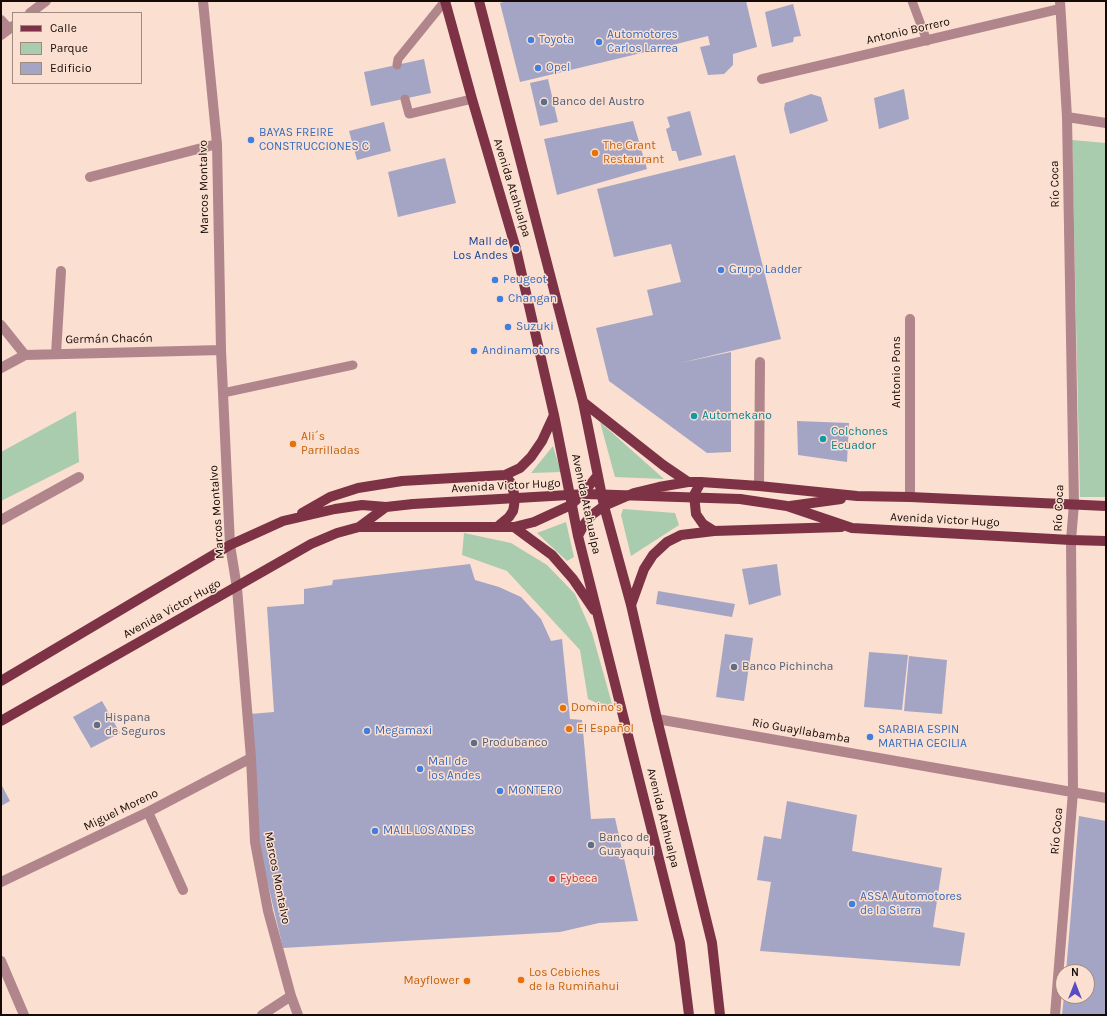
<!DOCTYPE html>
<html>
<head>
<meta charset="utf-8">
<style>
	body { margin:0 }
	#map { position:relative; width:1107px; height:1016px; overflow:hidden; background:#fbdfd0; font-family:Karla,sans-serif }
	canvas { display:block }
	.frame { position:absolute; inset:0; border:2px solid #150a05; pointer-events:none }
	.legend { position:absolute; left:12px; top:12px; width:130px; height:72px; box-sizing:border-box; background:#fbdfd0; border:1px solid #9f8a7f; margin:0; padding:5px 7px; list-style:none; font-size:12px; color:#150a05 }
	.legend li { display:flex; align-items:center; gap:8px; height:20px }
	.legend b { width:20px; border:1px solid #9f8a7f }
	.north { position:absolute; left:1055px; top:964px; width:40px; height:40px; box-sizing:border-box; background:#fbdfd0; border:1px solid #9f8a7f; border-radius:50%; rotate:0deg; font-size:11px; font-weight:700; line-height:16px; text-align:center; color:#150a05 }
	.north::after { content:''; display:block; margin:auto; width:14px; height:18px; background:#584cc3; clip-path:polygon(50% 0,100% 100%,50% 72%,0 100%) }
</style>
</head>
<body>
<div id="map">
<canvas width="1107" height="1016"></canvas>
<div class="frame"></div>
<ul class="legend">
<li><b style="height:5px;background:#7d3345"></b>Calle</li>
<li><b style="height:11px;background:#a9cbae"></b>Parque</li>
<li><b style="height:11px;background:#a4a5c5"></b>Edificio</li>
</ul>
<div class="north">N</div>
</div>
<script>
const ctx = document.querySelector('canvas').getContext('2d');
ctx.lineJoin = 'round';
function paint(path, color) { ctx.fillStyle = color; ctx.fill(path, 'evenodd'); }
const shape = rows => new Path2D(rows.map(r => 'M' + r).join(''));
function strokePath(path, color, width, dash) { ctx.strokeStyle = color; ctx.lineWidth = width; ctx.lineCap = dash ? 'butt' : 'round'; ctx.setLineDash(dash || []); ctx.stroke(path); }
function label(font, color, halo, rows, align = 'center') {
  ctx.font = font + ' Karla,sans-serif'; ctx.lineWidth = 3; ctx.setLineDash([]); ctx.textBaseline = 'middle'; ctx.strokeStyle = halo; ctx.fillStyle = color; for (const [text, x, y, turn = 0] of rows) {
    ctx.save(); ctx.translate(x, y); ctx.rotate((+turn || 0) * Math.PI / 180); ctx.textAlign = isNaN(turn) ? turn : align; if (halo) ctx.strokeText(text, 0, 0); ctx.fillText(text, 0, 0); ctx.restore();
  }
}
paint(shape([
	[1072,140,1106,143,1106,497,1080,497],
	[76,411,79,462,1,501,1,452],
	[600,422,664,479,615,477],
	[553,446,561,472,531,473],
	[623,509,675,513,679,525,631,556,621,515],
	[566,522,574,557,567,561,537,533],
	[464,533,511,543,547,565,575,594,592,633,614,711,588,699,580,650,507,571,462,555]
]), '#a9cbae');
paint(shape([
	[507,1,746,1,757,47,733,54,733,65,724,74,708,75,700,47,710,45,708,36,629,56,520,82,500,3],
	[793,4,801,36,794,37,793,42,772,47,765,12],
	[424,59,431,93,371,106,364,72],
	[548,79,558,122,540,126,530,83],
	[904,89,909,119,879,129,874,98],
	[811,94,821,97,828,121,790,134,784,109,785,103],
	[690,111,702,155,679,161,676,151,672,151,666,129,670,127,667,117],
	[633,121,647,169,557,195,544,139],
	[384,122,391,151,357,160,349,131],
	[735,155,781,339,680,363,731,352,731,452,707,453,609,381,596,328,653,315,647,290,681,282,671,244,614,257,597,189],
	[445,158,456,203,398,217,388,172],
	[797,421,849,423,847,462,798,455],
	[470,564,475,580,499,587,521,597,541,619,551,641,562,639,570,719,582,720,591,819,615,818,638,921,599,923,560,932,283,948,256,834,250,714,274,712,267,607,304,604,304,589,332,585,333,580],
	[777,564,781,595,749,605,742,569],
	[658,591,735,604,732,617,656,604],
	[725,634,753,638,744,701,716,697],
	[869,652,908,655,902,710,864,707],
	[909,656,947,660,942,714,904,711],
	[102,701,120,733,91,748,73,717],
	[1,784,10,801,1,806],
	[787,801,857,815,852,851,942,868,933,927,965,933,960,966,760,951,771,882,757,880,764,836,781,839],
	[1079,816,1106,821,1106,1015,1062,1015,1064,996,1087,996,1087,972,1066,972]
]), '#a4a5c5');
strokePath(shape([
	[912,1,927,41],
	[397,65,398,59,445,1],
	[405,99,409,114,472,99],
	[223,393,353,365]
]), '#b1858c', 9);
strokePath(shape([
	[203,1,217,144,221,350,230,545,237,588,251,758,255,842,268,911,291,996,298,1015],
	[30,13,46,1],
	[1,20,9,29],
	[1,35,13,26],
	[762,79,1059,9],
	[1067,117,1106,123],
	[90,177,217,144],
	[910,319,910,497],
	[1,325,25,355],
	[56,354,61,271],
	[1,368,25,355,221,350],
	[759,486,760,362],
	[1,520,79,477],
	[657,719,1106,798],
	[148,812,183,890],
	[1,882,148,812,251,758],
	[1,961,24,1015],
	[262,1015,291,996],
	[1055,1015,1073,792,1071,540,1074,504,1067,117,1060,1]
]), '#b1858c', 10);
strokePath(shape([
	[445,1,472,99,516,249,554,415,578,536,680,943,689,1015],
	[479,1,583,402,604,506,631,605,657,719,712,943,720,1015],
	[583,402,663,465,688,482],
	[701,482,694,495,696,514,703,524,714,531],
	[740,499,787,506,852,528,1071,540,1106,541],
	[790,506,841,499],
	[302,513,330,497,358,488,402,481,505,475,520,468,531,457,542,441,554,415],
	[359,527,514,527,534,522,571,505,585,491,597,476],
	[497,527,509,517,513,511,514,506,515,497,511,483,505,475],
	[514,527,552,555,573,579,594,610],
	[578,536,585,523,593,514,604,506,634,493,659,487,688,482,701,482,759,486,857,496,910,497,1106,506],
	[631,605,644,569,653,555,667,542,681,535,714,531,841,527],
	[1,681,230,545,283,521,335,509,362,505,386,507,413,504],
	[1,721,311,544,337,533,359,527,386,507]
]), '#7d3345', 10);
strokePath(shape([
	[413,504,586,494,740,499]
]), '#7d3345', 10);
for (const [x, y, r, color] of [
	[531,40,4,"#3f7fe0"],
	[599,42,4,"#3f7fe0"],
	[538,68,4,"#3f7fe0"],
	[544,102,4,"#5c6f8a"],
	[251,140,4,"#3f7fe0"],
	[595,153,4,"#e8710a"],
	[516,249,4,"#1a4fb4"],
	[721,270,4,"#3f7fe0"],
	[495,280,4,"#3f7fe0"],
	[500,299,4,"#3f7fe0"],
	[508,327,4,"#3f7fe0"],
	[474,351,4,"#3f7fe0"],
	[694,416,4,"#0f9aa8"],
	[823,439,4,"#0f9aa8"],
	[293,444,4,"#e8710a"],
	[734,667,4,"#5c6f8a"],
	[563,708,4,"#e8710a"],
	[97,725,4,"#5c6f8a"],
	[569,729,4,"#e8710a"],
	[367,731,4,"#3f7fe0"],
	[870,737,4,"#3f7fe0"],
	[474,743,4,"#5c6f8a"],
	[420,769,4,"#3f7fe0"],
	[500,791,4,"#3f7fe0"],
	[375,831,4,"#3f7fe0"],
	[591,845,4,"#5c6f8a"],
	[552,879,4,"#e0444e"],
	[852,904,4,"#3f7fe0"],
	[521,980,4,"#e8710a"],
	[467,981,4,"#e8710a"]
]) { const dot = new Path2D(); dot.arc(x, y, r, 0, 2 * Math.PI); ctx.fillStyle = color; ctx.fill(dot); strokePath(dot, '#fbdfd0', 1.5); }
label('12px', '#150a05', '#fbdfd0', [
	["Antonio Borrero",908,31,-13],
	["Río Coca",1055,184,-91],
	["Marcos Montalvo",204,187,-91],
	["Avenida Atahualpa",512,188,73],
	["Germán Chacón",109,339,-1],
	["Antonio Pons",897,372,-90],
	["Avenida Victor Hugo",506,486,-3],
	["Avenida Atahualpa",586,504,78],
	["Río Coca",1059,508,-88],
	["Marcos Montalvo",217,512,-94],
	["Avenida Victor Hugo",945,520,3],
	["Avenida Victor Hugo",172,609,-29],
	["Rio Guayllabamba",801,731,10],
	["Miguel Moreno",121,810,-26],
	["Avenida Atahualpa",663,818,76],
	["Río Coca",1057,831,-85],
	["Marcos Montalvo",277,878,79]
]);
label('12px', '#366cbe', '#fbdfd0', [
	["Automotores",607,35],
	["Carlos Larrea",607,49],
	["Toyota",539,40],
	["Opel",546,68],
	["BAYAS FREIRE",259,133],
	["CONSTRUCCIONES C",259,147],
	["Grupo Ladder",729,270],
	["Peugeot",503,280],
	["Changan",508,299],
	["Suzuki",516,327],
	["Andinamotors",482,351],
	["SARABIA ESPIN",878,730],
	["MARTHA CECILIA",878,744],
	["Megamaxi",375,731],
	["Mall de",428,762],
	["los Andes",428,776],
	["MONTERO",508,791],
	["MALL LOS ANDES",383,831],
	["ASSA Automotores",860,897],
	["de la Sierra",860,911]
], 'left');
label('12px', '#4e5e75', '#fbdfd0', [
	["Banco del Austro",552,102],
	["Banco Pichincha",742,667],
	["Hispana",105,718],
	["de Seguros",105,732],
	["Produbanco",482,743],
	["Banco de",599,838],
	["Guayaquil",599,852]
], 'left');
label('12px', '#c56008', '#fbdfd0', [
	["The Grant",603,146],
	["Restaurant",603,160],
	["Ali´s",301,437],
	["Parrilladas",301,451],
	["Domino's",571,708],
	["El Español",577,729],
	["Los Cebiches",529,973],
	["de la Rumiñahui",529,987],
	["Mayflower",459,981,"right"]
], 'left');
label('12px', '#164399', '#fbdfd0', [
	["Mall de",508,242],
	["Los Andes",508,256]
], 'right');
label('12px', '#0d838f', '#fbdfd0', [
	["Automekano",702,416],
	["Colchones",831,432],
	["Ecuador",831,446]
], 'left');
label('12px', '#be3a42', '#fbdfd0', [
	["Fybeca",560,879]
], 'left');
</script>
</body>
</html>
